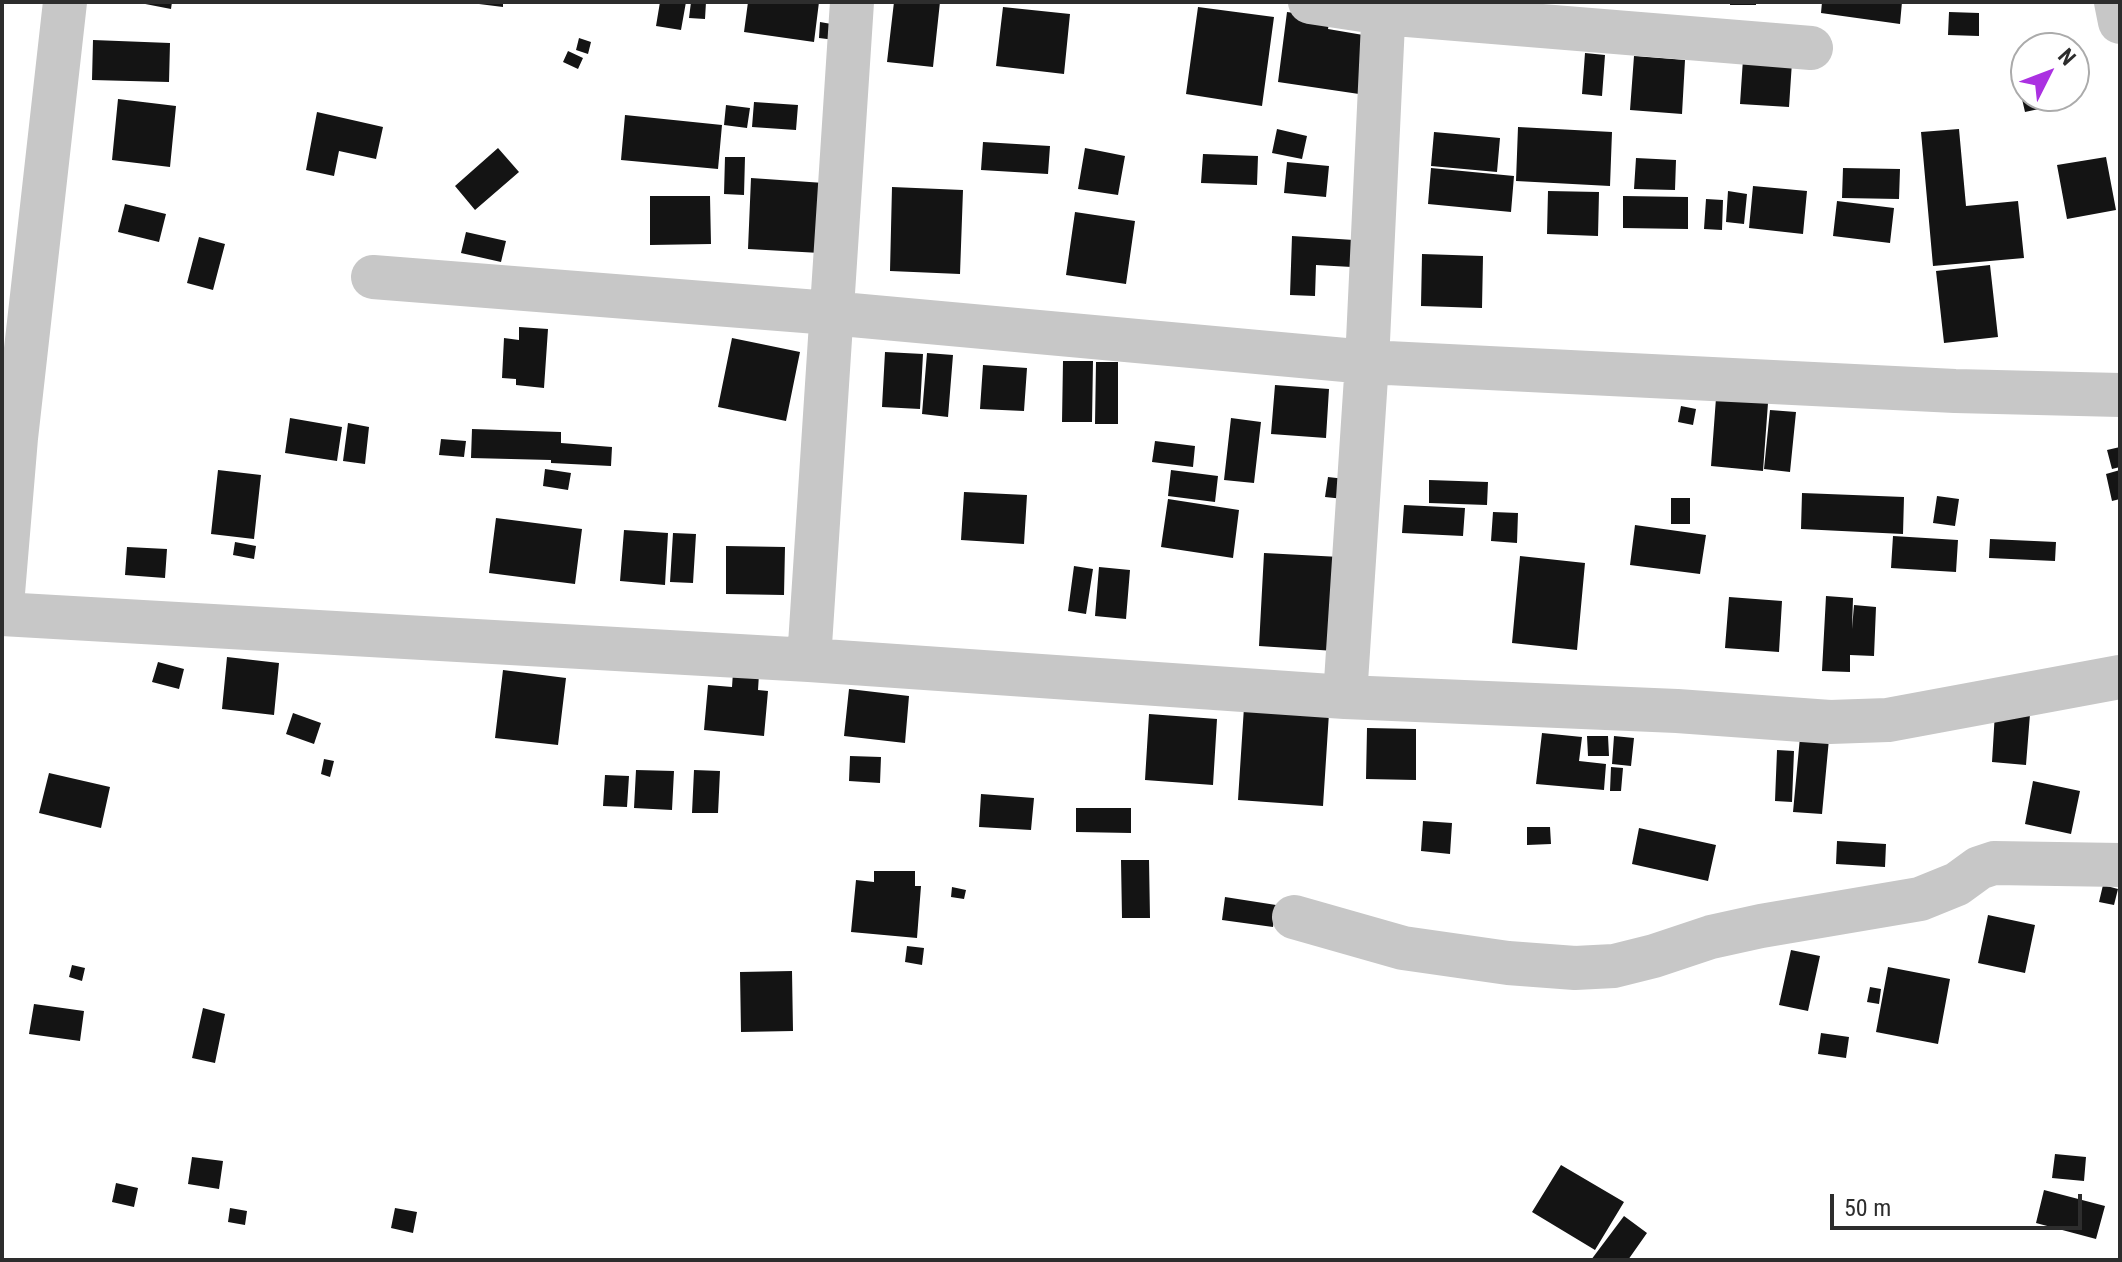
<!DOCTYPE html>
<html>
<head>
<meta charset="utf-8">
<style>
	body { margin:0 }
	#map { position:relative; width:2122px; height:1262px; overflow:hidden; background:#fff; font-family:"Roboto Condensed",sans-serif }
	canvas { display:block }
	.frame { position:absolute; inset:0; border:4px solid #2d2d2d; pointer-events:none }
	.north { position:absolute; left:2010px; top:32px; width:80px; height:80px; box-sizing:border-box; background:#fff; border:2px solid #ababab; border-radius:50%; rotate:48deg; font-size:22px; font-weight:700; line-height:32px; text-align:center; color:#2d2d2d }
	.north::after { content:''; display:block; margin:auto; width:28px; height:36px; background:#ab31e1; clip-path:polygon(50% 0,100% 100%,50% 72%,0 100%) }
	.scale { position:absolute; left:1830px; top:1194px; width:252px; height:36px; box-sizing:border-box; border:4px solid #2d2d2d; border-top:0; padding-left:10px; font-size:24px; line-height:28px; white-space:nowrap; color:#2d2d2d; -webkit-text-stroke:6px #fff; paint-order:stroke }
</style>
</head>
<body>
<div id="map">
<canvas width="2122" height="1262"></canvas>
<div class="frame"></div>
<div class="north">N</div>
<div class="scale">50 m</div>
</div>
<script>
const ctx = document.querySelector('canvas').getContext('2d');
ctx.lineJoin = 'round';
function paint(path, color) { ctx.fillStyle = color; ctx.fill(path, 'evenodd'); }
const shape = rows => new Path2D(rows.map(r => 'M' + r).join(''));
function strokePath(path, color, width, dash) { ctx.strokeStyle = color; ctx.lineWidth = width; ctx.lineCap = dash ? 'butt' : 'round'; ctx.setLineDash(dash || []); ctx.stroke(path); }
paint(shape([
	[135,2,172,2,171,9],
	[480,2,503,2,503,7,479,4],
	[660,2,686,2,681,30,656,26],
	[691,2,706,2,705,19,689,18],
	[748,2,819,2,814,42,744,32],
	[894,2,940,2,933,67,887,62],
	[1730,2,1756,2,1756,5,1730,5],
	[1822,2,1902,2,1900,24,1821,13],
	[1003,7,1070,14,1064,74,996,66],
	[1198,7,1274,17,1262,106,1186,94],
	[1287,12,1330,18,1328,29,1369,36,1359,94,1278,82],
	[1949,12,1979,13,1979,36,1948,35],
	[820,22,837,25,835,40,819,38],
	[579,38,591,42,588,54,576,50],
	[93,40,170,43,169,82,92,80],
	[568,51,583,58,578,69,563,62],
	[1585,53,1605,55,1602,96,1582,94],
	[1634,56,1685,60,1682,114,1630,110],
	[1743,59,1792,62,1789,107,1740,104],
	[2026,61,2026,96,2070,96,2071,102,2025,112,2014,64],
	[118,99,176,106,170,167,112,160],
	[754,102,798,105,796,130,752,127],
	[726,105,750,108,747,128,724,125],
	[317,112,383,127,376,159,339,151,334,176,306,170],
	[625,115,722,125,718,169,621,160],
	[1518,127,1612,132,1610,186,1516,181],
	[1277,129,1307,136,1302,159,1272,153],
	[1959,129,1966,206,2018,201,2024,258,1933,266,1921,132],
	[1434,132,1500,138,1497,172,1431,166],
	[983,142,1050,146,1048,174,981,170],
	[498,148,519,172,475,210,455,186],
	[1085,148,1125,156,1118,195,1078,189],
	[1203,154,1258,156,1257,185,1201,183],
	[725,157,745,157,744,195,724,194],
	[2106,157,2116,210,2067,219,2057,165],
	[1636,158,1676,160,1675,190,1634,189],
	[1287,162,1329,166,1326,197,1284,193],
	[1431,168,1514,176,1511,212,1428,204],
	[1843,168,1900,169,1899,199,1842,198],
	[751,178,824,183,820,253,748,249],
	[1753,186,1807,191,1803,234,1749,228],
	[892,187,963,190,960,274,890,271],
	[1548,191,1599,192,1598,236,1547,234],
	[1728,191,1747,194,1744,224,1726,222],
	[650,196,710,196,711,244,650,245],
	[1623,196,1688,197,1688,229,1623,228],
	[1706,199,1723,200,1722,230,1704,229],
	[1837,201,1894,208,1890,243,1833,236],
	[125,204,166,214,159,242,118,232],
	[1075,212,1135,221,1126,284,1066,275],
	[466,232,506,241,501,262,461,253],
	[1292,236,1354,240,1352,267,1316,265,1315,296,1290,295],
	[199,237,225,244,213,290,187,283],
	[1422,254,1483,256,1482,308,1421,306],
	[1990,265,1998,337,1944,343,1936,271],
	[519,327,548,329,544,388,516,385,516,379,502,378,504,338,519,340],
	[732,338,800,352,786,421,718,407],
	[885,352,923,354,920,409,882,407],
	[927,353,953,355,948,417,922,414],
	[1063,361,1093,361,1092,422,1062,422],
	[1096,362,1118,362,1118,424,1095,424],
	[983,365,1027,368,1024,411,980,409],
	[1275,385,1329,389,1326,438,1271,434],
	[1716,398,1768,403,1763,471,1711,466],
	[1681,406,1696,409,1693,425,1678,422],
	[1770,410,1796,412,1790,472,1764,469],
	[290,418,342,427,337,461,285,453],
	[1231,418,1261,422,1254,483,1224,480],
	[348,423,369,427,365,464,343,461],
	[472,429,561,432,561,443,612,447,611,466,551,463,551,460,471,458],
	[441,439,466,441,464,457,439,455],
	[1155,441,1195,446,1193,467,1152,462],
	[2120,447,2120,467,2112,469,2107,450],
	[545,469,571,473,568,490,543,486],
	[218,470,261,475,254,539,211,534],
	[1171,470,1218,476,1215,502,1168,496],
	[2120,470,2120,499,2112,501,2106,474],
	[1328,477,1345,479,1344,499,1325,497],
	[1429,480,1488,482,1487,505,1429,503],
	[964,492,1027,495,1024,544,961,540],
	[1802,493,1904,497,1903,534,1801,529],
	[1937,496,1959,499,1955,526,1933,523],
	[1671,498,1690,498,1690,524,1671,524],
	[1168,499,1239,510,1233,558,1161,547],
	[1404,505,1465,508,1463,536,1402,533],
	[1493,512,1518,513,1517,543,1491,541],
	[496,518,582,529,575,584,489,573],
	[1635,525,1706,535,1700,574,1630,565],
	[624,530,668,533,665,585,620,581],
	[673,533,696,534,693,583,670,582],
	[1893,536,1958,540,1956,572,1891,568],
	[1990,539,2056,542,2055,561,1989,558],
	[235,542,256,546,254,559,233,555],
	[726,546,785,547,784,595,726,594],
	[127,547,167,549,165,578,125,575],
	[1264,553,1340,557,1335,651,1259,646],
	[1520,556,1585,563,1577,650,1512,643],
	[1074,566,1093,569,1086,614,1068,611],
	[1099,567,1130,570,1126,619,1095,616],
	[1826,596,1853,598,1852,629,1854,605,1876,607,1874,656,1850,655,1850,672,1822,671],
	[1729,597,1782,601,1779,652,1725,648],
	[227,657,279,663,274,715,222,709],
	[158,662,184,669,179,689,152,682],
	[503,670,566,678,558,745,495,738],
	[733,672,759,674,758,690,768,691,764,736,704,730,708,685,732,687],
	[849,689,909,696,905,743,844,736],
	[1244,707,1329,713,1323,806,1238,800],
	[1995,712,2030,714,2026,765,1992,762],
	[293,713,321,723,314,744,286,734],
	[1149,714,1217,719,1213,785,1145,780],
	[1367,728,1416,729,1416,780,1366,779],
	[1542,733,1582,737,1579,761,1606,764,1604,790,1536,784],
	[1587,736,1608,736,1609,756,1588,756],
	[1614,736,1634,738,1631,766,1612,764],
	[1800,737,1829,739,1822,814,1793,812],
	[1777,750,1794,751,1792,802,1775,801],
	[850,756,881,757,880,783,849,781],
	[324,759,334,761,330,777,321,774],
	[1611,767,1623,768,1621,791,1610,791],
	[636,770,674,771,672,810,634,808],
	[694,770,720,771,718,813,692,813],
	[49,773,110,787,101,828,39,813],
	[605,775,629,776,627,807,603,806],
	[2033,781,2080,791,2071,834,2025,824],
	[981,794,1034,798,1031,830,979,827],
	[1076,808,1131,808,1131,833,1076,832],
	[1423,821,1452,823,1450,854,1421,851],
	[1527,827,1550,827,1551,844,1527,845],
	[1639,828,1716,845,1708,881,1632,864],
	[1837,841,1886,844,1885,867,1836,864],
	[1121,860,1149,860,1150,918,1122,918],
	[874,871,915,871,915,886,921,886,917,938,851,932,856,880,874,882],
	[2103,885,2118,889,2114,905,2099,902],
	[952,887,966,890,964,899,951,897],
	[1225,897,1276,905,1273,927,1222,920],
	[1988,915,2035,925,2025,973,1978,963],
	[907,946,924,948,922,965,905,962],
	[1791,950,1820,956,1808,1011,1779,1005],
	[72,965,85,968,82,981,69,977],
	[1888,967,1950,979,1938,1044,1876,1032],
	[792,971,793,1031,741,1032,740,972],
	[1870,987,1881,989,1879,1004,1867,1002],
	[34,1004,84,1011,80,1041,29,1034],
	[203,1008,225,1014,215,1063,192,1058],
	[1821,1033,1849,1037,1846,1058,1818,1054],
	[2055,1154,2086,1157,2084,1181,2052,1178],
	[192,1157,223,1161,219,1189,188,1184],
	[1561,1165,1624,1202,1595,1250,1532,1212],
	[116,1183,138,1188,134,1207,112,1202],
	[2044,1190,2105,1206,2096,1239,2036,1223],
	[230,1208,247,1211,245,1225,228,1222],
	[395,1208,417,1212,413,1233,391,1228],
	[1624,1216,1647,1233,1628,1260,1591,1260]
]), '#141414');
strokePath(shape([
	[1310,2,1383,13,1811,48],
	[2116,2,2120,22],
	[373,277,830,313,1367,362,1955,391,2120,395],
	[2,605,16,438,65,2],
	[2,614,809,660,1345,697,1677,711,1830,722,1888,720,2120,677],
	[809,660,852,2],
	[1345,697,1367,362,1384,2],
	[1294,917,1403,948,1508,963,1575,968,1614,966,1654,956,1711,937,1761,926,1920,899,1957,884,1979,868,1994,863,2120,865]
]), '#c7c7c7', 44);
</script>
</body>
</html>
